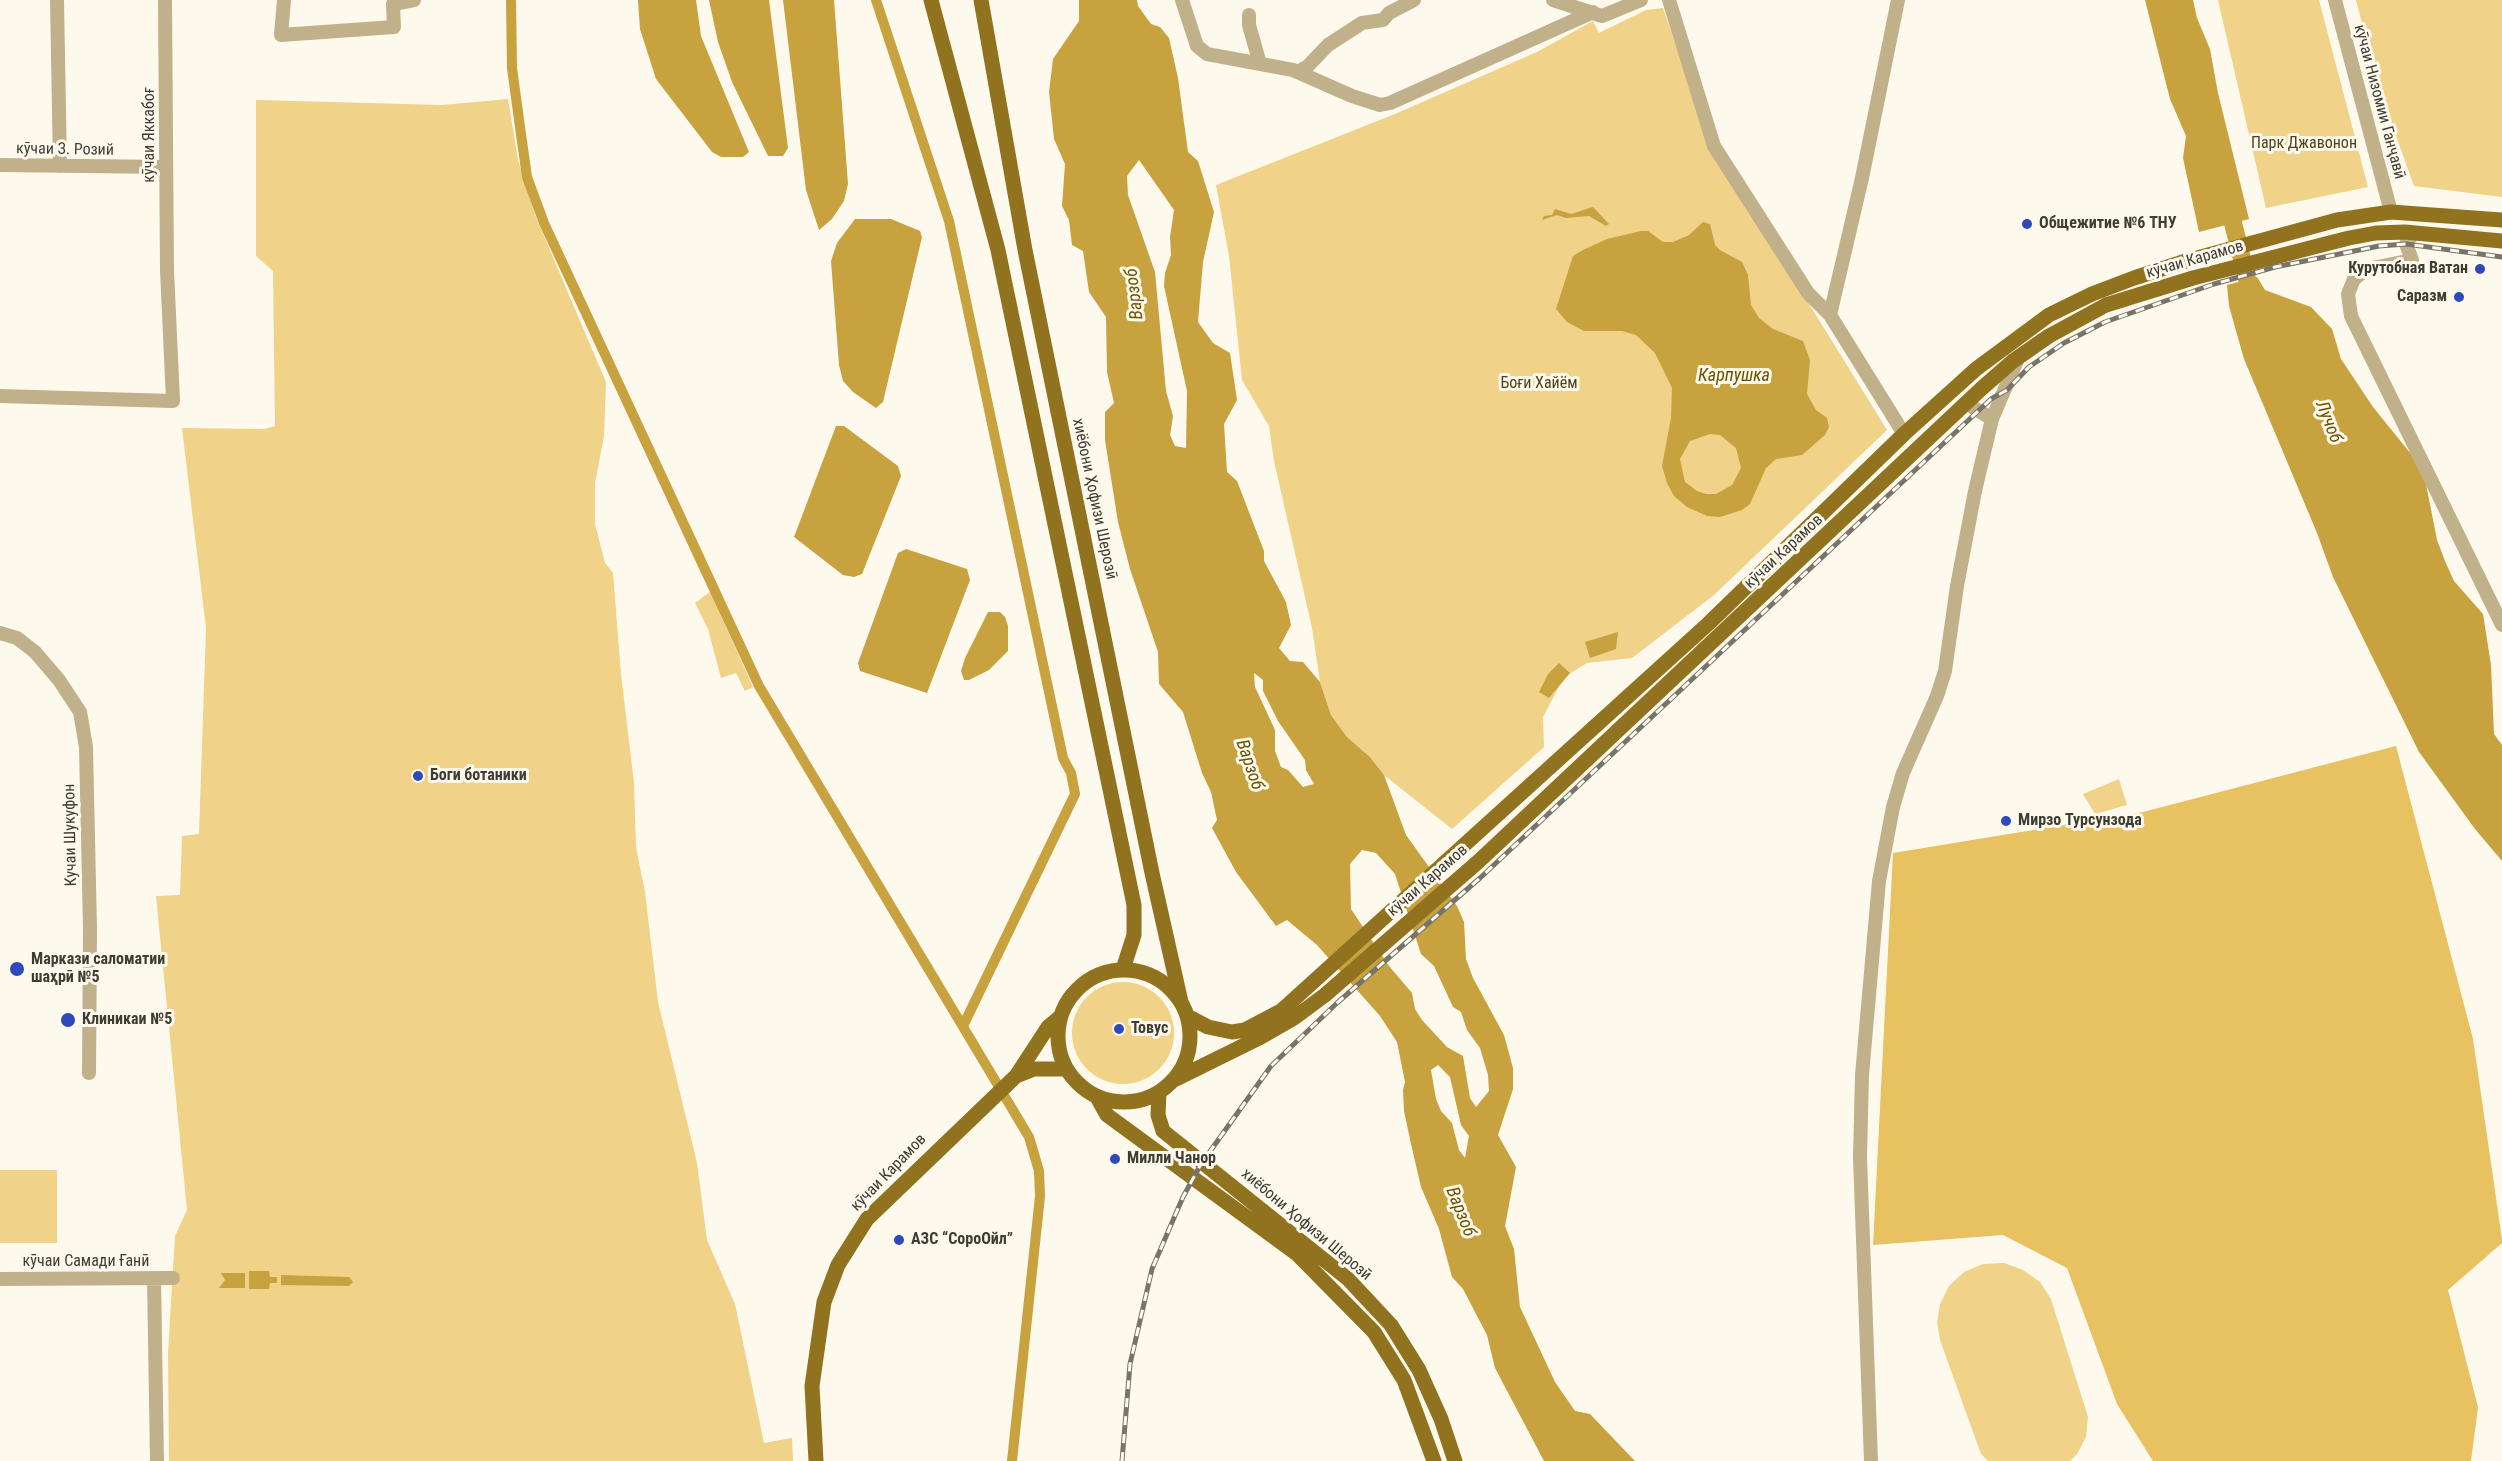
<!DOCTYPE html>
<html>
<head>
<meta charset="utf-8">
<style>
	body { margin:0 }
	canvas { display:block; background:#fef9ed }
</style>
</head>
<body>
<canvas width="2502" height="1461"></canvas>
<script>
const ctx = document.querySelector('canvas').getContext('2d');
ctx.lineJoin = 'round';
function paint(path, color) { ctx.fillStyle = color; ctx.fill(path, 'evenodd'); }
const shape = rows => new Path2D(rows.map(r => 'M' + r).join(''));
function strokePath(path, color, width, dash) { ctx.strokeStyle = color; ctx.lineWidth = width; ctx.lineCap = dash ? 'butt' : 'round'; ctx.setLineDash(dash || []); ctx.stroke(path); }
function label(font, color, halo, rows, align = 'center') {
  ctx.font = font + ' "Roboto Condensed",sans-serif'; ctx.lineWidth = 6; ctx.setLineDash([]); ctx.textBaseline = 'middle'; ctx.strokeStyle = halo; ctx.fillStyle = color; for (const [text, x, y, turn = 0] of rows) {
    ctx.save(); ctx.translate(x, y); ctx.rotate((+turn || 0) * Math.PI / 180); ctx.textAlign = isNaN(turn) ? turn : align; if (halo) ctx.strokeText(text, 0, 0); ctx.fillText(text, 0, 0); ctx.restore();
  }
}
paint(shape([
	[2218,0,2319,0,2368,187,2266,208],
	[2356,0,2502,0,2502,197,2414,186,2379,88],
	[1663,8,1696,102,1806,299,1887,430,1714,595,1632,658,1587,663,1564,677,1543,717,1544,747,1452,829,1384,775,1370,757,1347,737,1331,715,1320,682,1312,628,1274,461,1269,426,1242,380,1229,256,1216,185,1395,114,1537,52,1593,21,1599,33,1646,10],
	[508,99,518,160,535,215,606,382,604,436,595,483,595,524,605,563,613,573,621,674,634,783,636,847,645,892,658,1002,697,1163,707,1240,735,1304,764,1443,792,1438,793,1461,169,1461,168,1353,175,1236,187,1210,156,896,180,895,182,836,199,834,206,628,182,428,264,429,275,426,273,271,256,256,256,100,442,105],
	[710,592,753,687,745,691,736,673,721,678,708,629,695,603],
	[2119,779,2127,805,2095,814,2083,794],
	'1072 1033a51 51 0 1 1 102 0a51 51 0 1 1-102 0Z',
	[0,1170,57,1170,57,1243,0,1243],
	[1983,1264,2004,1263,2023,1270,2040,1282,2051,1299,2088,1417,2086,1437,2077,1454,2070,1461,1988,1461,1981,1454,1940,1340,1937,1322,1940,1304,1949,1286,1964,1272]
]), '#f0d288');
paint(shape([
	[2396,746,2473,1039,2502,1239,2502,1243,2448,1290,2478,1407,2471,1461,2153,1461,2117,1404,2067,1268,2003,1235,1873,1245,1893,853,2143,812]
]), '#e8c261');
paint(shape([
	[638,0,696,0,701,36,749,152,743,157,721,157,712,152,656,79,640,29],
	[709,0,769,0,788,148,783,156,768,156,732,82,718,42],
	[783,0,834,0,848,184,844,201,832,219,819,230,806,190],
	[1079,0,1137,0,1138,6,1151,24,1160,27,1169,38,1178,78,1188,152,1198,161,1214,212,1203,262,1198,322,1213,343,1230,353,1237,400,1224,424,1227,472,1237,481,1264,551,1264,561,1286,602,1291,625,1279,648,1290,661,1303,662,1320,682,1331,715,1347,737,1370,757,1384,775,1406,835,1457,906,1464,922,1466,959,1473,978,1504,1035,1513,1068,1513,1089,1498,1135,1516,1167,1505,1226,1514,1249,1520,1307,1555,1382,1575,1411,1590,1414,1635,1461,1544,1461,1495,1368,1487,1335,1463,1289,1452,1277,1439,1229,1421,1187,1411,1144,1404,1111,1403,1090,1405,1082,1397,1042,1380,1016,1317,945,1287,920,1276,926,1236,872,1212,828,1217,820,1211,792,1202,773,1183,712,1159,684,1158,652,1130,569,1118,522,1105,440,1105,412,1114,403,1107,372,1106,317,1089,292,1083,251,1072,245,1069,220,1062,206,1065,164,1054,139,1049,92,1053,59,1079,21],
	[1139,160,1174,210,1170,237,1171,255,1165,273,1164,286,1187,391,1186,448,1175,446,1170,435,1173,416,1166,391,1155,272,1128,195,1127,176],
	[1254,673,1263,680,1263,691,1278,721,1305,760,1306,770,1314,784,1303,787,1288,770,1281,767,1275,751,1275,730,1255,687],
	[1362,850,1376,853,1395,874,1421,954,1434,966,1453,1007,1461,1012,1467,1030,1480,1048,1488,1075,1489,1091,1476,1107,1470,1098,1463,1056,1447,1047,1422,1020,1415,1009,1412,993,1389,966,1351,909,1350,864],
	[1438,1065,1450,1077,1461,1125,1469,1136,1465,1158,1459,1150,1452,1123,1441,1111,1436,1099,1431,1070],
	[2145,0,2193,0,2197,18,2210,49,2218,93,2249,219,2199,232,2183,158,2186,136,2170,99],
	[1593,207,1609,224,1606,226,1589,216,1566,218,1557,215,1542,220,1544,216,1552,215,1555,209,1571,214],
	[855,219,891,219,920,231,922,237,883,402,876,408,853,392,843,381,839,365,831,261,837,243],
	[1703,222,1710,224,1715,245,1720,250,1742,262,1748,275,1751,305,1759,318,1773,329,1803,341,1810,360,1807,394,1816,410,1827,418,1829,427,1825,435,1802,455,1776,459,1766,468,1750,504,1742,510,1720,517,1707,516,1687,507,1674,496,1667,483,1662,466,1671,418,1672,388,1655,353,1636,335,1622,331,1584,331,1567,322,1556,309,1573,256,1583,250,1607,239,1641,231,1648,231,1663,242,1673,242,1689,235],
	[1710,434,1720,435,1736,448,1741,468,1732,485,1716,494,1706,494,1697,491,1685,482,1680,459,1690,441],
	[2257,277,2265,290,2311,307,2332,329,2341,359,2373,407,2411,454,2426,484,2437,540,2445,561,2454,581,2483,614,2491,665,2494,734,2502,745,2502,861,2475,829,2419,752,2333,577,2317,533,2244,359,2229,306,2227,285],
	[836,426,844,426,898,466,901,476,862,574,854,577,843,575,794,537],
	[906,549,967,569,970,580,927,693,860,671,858,663,898,553],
	[988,612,1000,612,1005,617,1008,626,1008,651,989,670,969,680,964,680,961,671,965,658],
	[1618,632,1616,649,1590,658,1585,642],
	[1559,663,1570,673,1549,698,1539,692,1548,674],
	[249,1271,269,1271,270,1277,277,1277,277,1283,270,1283,269,1289,249,1289],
	[221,1273,245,1273,245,1288,219,1288,225,1280],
	[281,1275,349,1277,353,1282,349,1286,281,1285]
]), '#c7a23f');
strokePath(shape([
	[511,0,512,68,520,127,527,177,544,223,759,686,1029,1137,1039,1171,1040,1196,1012,1461],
	[876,0,949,221,1063,758,1071,773,1075,794,963,1026]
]), '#c7a23f', 10);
strokePath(shape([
	[2227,199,2253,303]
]), '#c7a23f', 18);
strokePath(shape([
	[57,0,60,166],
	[284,0,281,35,394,27,393,4,414,0],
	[1182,0,1197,46,1207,54,1293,70,1352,96,1380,105,1390,103,1593,12],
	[1553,0,1602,16,1641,0],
	[1669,0,1714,146,1808,293,1830,315,1904,434],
	[2335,0,2391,212],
	[1249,15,1249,25,1260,64],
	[1298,72,1308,66,1328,45,1362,23,1383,20,1389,13,1414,0],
	[0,165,166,167],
	[2418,233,2411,236,2406,244,2412,260,2367,269,2354,279,2348,294,2351,316,2502,625],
	[1830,315,1862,178,1898,0],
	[0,396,173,401,167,270,165,0],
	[1966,403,1992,419],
	[0,633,17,638,35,652,59,680,80,712,86,747,90,929,89,1073],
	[154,1278,157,1461],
	[0,1279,173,1278],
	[1871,1461,1860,1157,1862,1075,1879,881,1893,807,1903,773,1937,696,1945,671,1957,586,1975,491,1992,419,2019,356]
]), '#c1b18a', 14);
strokePath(shape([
	[931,0,998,250,1134,905,1134,935,1123,969],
	[981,0,1025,250,1152,873,1181,1002],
	'1058 1036a66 66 0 1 1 132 0a66 66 0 1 1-132 0Z',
	[1187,1016,1208,1027,1232,1032,1245,1030,1281,1011,1708,624,1904,434,1976,369,2049,315,2092,294,2134,278,2186,261,2337,220,2391,212,2502,220],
	[1016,1076,1034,1069,1066,1069],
	[1174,1080,1261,1037,1294,1018,1325,995,1479,861,1981,389,2013,361,2049,336,2106,305,2193,278,2349,238,2376,233,2405,232,2502,241],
	[1159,1092,1158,1115,1163,1131,1348,1279,1391,1325,1419,1370,1441,1419,1455,1461],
	[1097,1097,1107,1115,1297,1254,1374,1332,1404,1380,1434,1461],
	[816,1461,812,1386,824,1302,838,1265,867,1219,1016,1076,1048,1027,1060,1017]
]), '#91731f', 15);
const rail = shape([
	[1122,1461,1130,1364,1152,1269,1183,1197,1201,1164,1271,1066,1337,1003,1480,878,1991,399,2007,390,2029,367,2064,343,2105,322,2214,284,2275,267,2379,246,2406,244,2502,257]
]);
strokePath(rail, '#78746b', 5);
strokePath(rail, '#fef9ed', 3, [9]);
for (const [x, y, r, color] of [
	[2027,224,6,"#2e49b9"],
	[2480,269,6,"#2e49b9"],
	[2459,297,6,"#2e49b9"],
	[418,776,6,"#2e49b9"],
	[2006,821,6,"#2e49b9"],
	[17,969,8,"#2e49b9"],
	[68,1020,8,"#2e49b9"],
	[1119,1029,6,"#2e49b9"],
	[1115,1159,6,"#2e49b9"],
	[899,1240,6,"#2e49b9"]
]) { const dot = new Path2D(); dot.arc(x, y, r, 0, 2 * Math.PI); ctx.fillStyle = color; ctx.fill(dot); strokePath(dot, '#fef9ed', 2); }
label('16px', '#3f3c34', '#fef9ed', [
	["кӯчаи Низомии Ганҷавӣ",2379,102,75],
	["кӯчаи Яккабоғ",150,135,-90],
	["кӯчаи З. Розий",65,150,1],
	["кӯчаи Карамов",2195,260,-16],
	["хиёбони Ҳофизи Шерозӣ",1094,499,78],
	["кӯчаи Карамов",1784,552,-43],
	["Кучаи Шукуфон",71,835,-91],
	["кӯчаи Карамов",1428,881,-41],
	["кӯчаи Карамов",889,1173,-46],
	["хиёбони Ҳофизи Шерозӣ",1306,1225,40],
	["кӯчаи Самади Ғанӣ",86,1262]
]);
label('16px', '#514119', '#fef9ed', [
	["Парк Джавонон",2304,144],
	["Боғи Хайём",1539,384]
]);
label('bold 16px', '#3f3c34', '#fef9ed', [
	["Общежитие №6 ТНУ",2039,224],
	["Курутобная Ватан",2468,269,"right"],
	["Саразм",2447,297,"right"],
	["Боги ботаники",430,776],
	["Мирзо Турсунзода",2018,821],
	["Маркази саломатии",31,960],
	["шаҳрӣ №5",31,978],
	["Клиникаи №5",82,1020],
	["Товус",1131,1029],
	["Милли Чанор",1127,1159],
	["АЗС “СороОйл”",911,1240]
], 'left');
label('italic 18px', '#6c5302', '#fef9ed', [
	["Варзоб",1135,294,-97],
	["Карпушка",1734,376],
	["Лучоб",2328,422,68],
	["Варзоб",1249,765,71],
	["Варзоб",1460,1212,68]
]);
</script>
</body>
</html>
